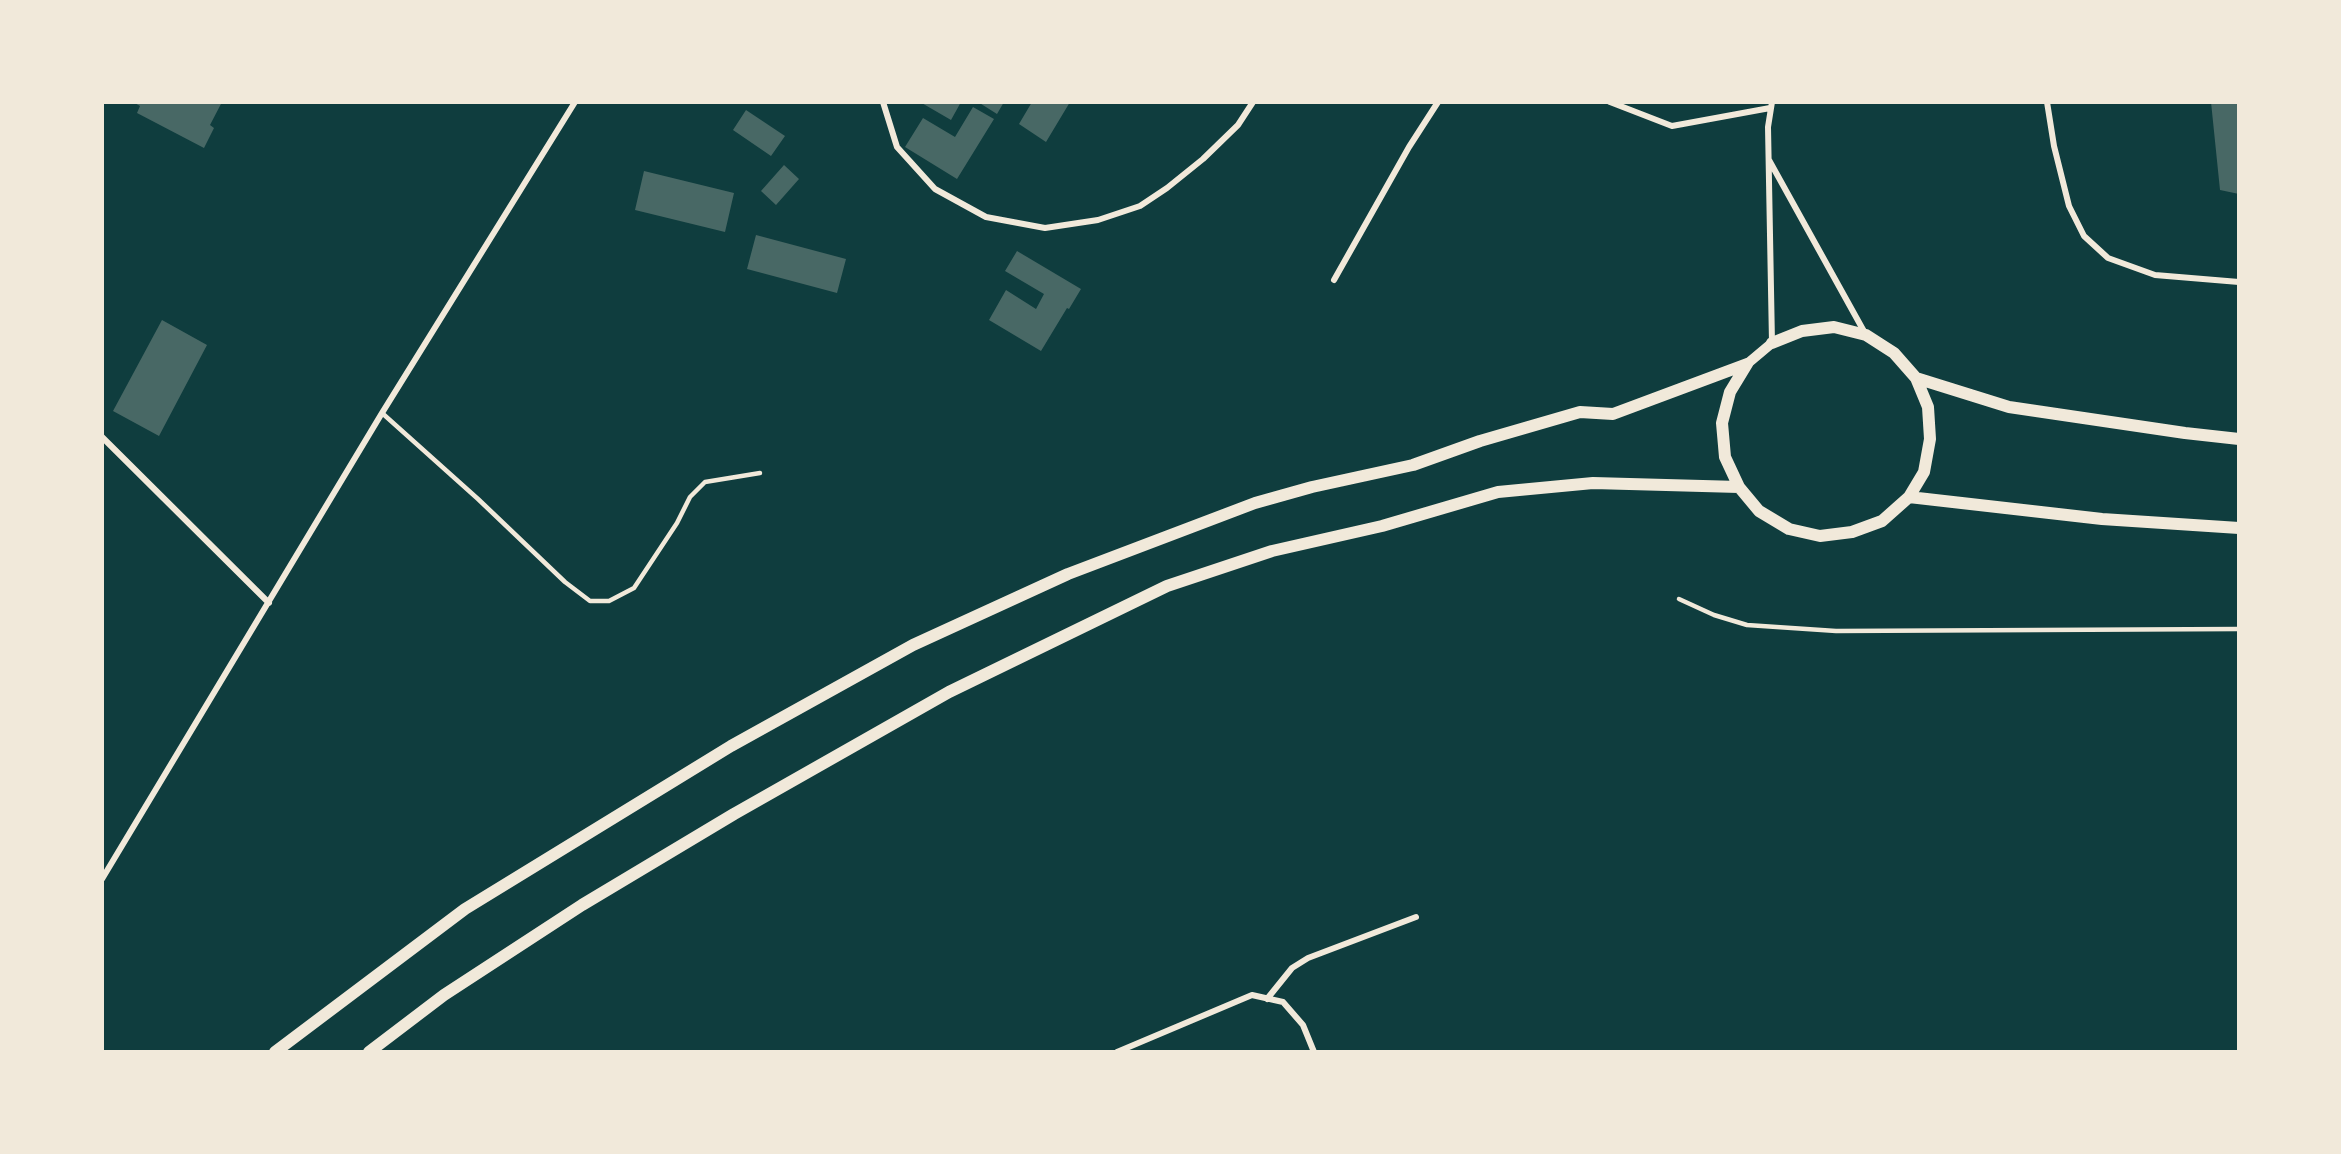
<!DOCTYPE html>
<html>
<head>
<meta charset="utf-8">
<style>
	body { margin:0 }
	#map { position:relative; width:2341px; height:1154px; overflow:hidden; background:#0f3d3e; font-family:Roboto,sans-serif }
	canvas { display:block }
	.frame { position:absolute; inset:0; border:104px solid #f1e9da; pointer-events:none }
</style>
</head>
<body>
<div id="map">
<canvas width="2341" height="1154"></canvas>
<div class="frame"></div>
</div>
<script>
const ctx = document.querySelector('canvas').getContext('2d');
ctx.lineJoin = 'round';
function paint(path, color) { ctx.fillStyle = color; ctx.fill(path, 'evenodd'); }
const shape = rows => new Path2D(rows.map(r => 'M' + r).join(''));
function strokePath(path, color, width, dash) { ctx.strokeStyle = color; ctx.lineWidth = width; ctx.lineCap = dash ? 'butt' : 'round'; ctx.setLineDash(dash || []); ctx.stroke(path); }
paint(shape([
	[133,102,222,102,210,125,214,128,204,148,137,113,140,106],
	[920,102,961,102,951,120],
	[978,102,1004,102,997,114],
	[1032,102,1070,102,1046,142,1019,124],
	[2211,102,2239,102,2239,194,2220,190],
	[973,107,994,119,957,179,905,147,923,118,955,137],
	[746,110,785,136,771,156,733,130],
	[784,165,799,179,776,205,761,191],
	[644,171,734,193,725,232,635,210],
	[756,235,846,259,837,293,747,269],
	[1017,251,1081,289,1069,309,1067,308,1041,351,989,320,1006,290,1036,309,1044,294,1005,271],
	[162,320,207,345,159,436,113,411]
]), '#486865');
strokePath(shape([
	[382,413,478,499,565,582,590,601,609,601,634,588,677,523,690,497,705,482,760,473],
	[1679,599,1714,615,1747,625,1836,631,2239,629]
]), '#f1e9da', 4.5);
strokePath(shape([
	[883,102,897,147,935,189,986,217,1045,228,1098,220,1140,206,1167,188,1203,159,1238,125,1253,102],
	[1610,102,1672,126,1770,108],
	[2047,102,2054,146,2069,206,2084,236,2108,258,2155,275,2239,282],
	[1769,160,1866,335],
	[1334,280,1409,147,1438,102],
	[1772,343,1768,127,1772,102],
	[102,437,269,603],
	[102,879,382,413,575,102],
	[1267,999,1292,968,1308,958,1416,917],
	[1117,1052,1252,995,1283,1002,1303,1025,1314,1052]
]), '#f1e9da', 6);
strokePath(shape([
	[1747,364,1772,343]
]), '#f1e9da', 10);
strokePath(shape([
	[1747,364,1730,392,1722,423,1725,457,1739,487,1759,511,1789,529,1820,536,1852,532,1882,521,1909,497,1924,472,1930,439,1928,407,1916,378,1894,353,1866,335,1834,327,1802,331,1772,343],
	[1916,378,2009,407,2185,433,2239,439],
	[1909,497,2102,519,2239,528],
	[275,1052,465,909,731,746,913,645,1068,574,1255,503,1312,487,1413,465,1480,441,1580,412,1613,414,1747,364],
	[369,1052,444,995,582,905,734,814,949,692,1167,586,1272,551,1382,526,1498,492,1593,483,1739,487]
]), '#f1e9da', 12);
</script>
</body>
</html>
